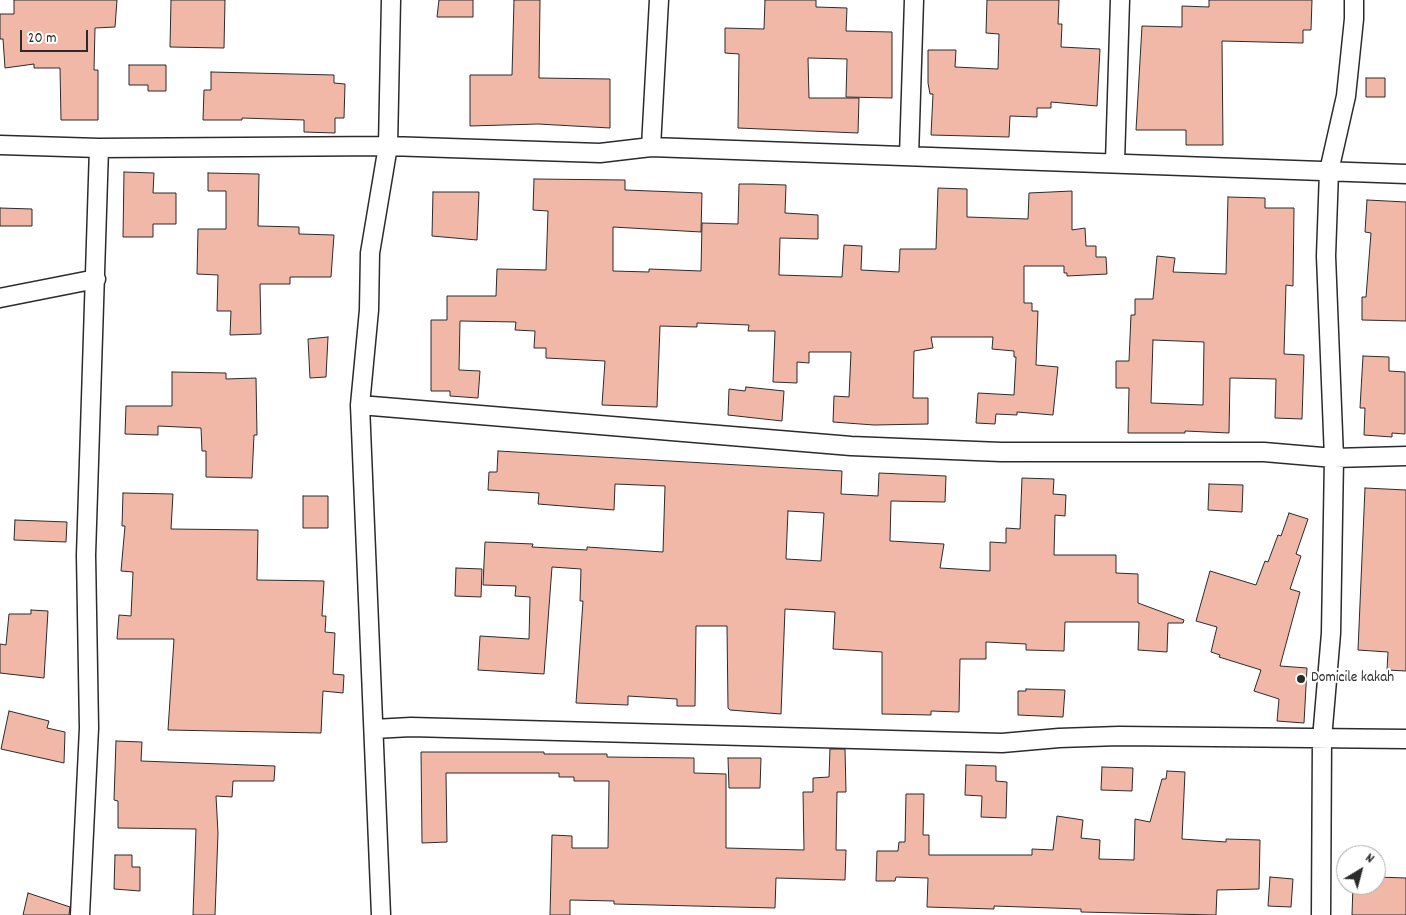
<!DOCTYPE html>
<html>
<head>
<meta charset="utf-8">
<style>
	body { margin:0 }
	#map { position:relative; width:1406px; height:915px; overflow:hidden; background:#fff; font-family:Dekko,sans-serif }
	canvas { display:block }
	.north { position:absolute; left:1336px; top:845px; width:50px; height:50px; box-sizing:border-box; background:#fff; border:1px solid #aaa; border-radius:50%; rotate:37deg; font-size:14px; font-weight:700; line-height:20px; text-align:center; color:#2b2b2b }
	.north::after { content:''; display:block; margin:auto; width:18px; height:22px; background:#2b2b2b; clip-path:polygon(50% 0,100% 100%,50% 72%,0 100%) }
	.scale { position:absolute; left:20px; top:30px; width:68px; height:22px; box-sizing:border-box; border:2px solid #2b2b2b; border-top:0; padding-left:6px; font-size:15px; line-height:18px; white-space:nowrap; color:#2b2b2b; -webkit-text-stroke:4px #fff; paint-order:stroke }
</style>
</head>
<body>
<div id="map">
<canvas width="1406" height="915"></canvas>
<div class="north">N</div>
<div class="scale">20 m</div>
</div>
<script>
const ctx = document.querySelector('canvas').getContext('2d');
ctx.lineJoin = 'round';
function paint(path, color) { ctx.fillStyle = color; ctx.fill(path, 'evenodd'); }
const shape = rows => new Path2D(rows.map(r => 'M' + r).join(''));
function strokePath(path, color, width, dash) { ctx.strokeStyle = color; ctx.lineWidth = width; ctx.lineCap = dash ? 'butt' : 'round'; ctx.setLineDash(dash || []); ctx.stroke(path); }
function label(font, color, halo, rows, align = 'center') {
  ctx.font = font + ' Dekko,sans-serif'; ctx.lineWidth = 4; ctx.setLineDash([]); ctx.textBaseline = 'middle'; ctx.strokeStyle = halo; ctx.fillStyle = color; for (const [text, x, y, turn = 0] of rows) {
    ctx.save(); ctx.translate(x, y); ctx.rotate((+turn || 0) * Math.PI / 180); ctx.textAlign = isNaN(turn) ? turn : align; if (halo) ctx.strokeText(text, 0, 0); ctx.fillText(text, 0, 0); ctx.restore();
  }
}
const building = shape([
	[14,0,117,0,115,27,95,28,94,70,98,70,98,120,61,120,60,68,34,68,34,64,5,68,3,39,0,39,0,14,14,14,14,0],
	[171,0,225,0,224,48,170,47,171,0],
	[439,0,473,0,473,17,437,17,439,0],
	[514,0,540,0,539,78,610,79,610,128,538,124,470,126,470,75,512,75,514,0],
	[765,0,816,0,816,7,847,8,846,31,892,32,892,98,846,97,847,59,808,58,809,98,859,98,858,133,738,128,739,54,725,53,725,28,764,29,765,0],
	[987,0,1059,0,1058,24,1062,24,1061,47,1100,49,1097,106,1051,102,1051,108,1037,108,1037,117,1010,116,1009,137,931,135,933,94,930,94,928,83,928,50,956,50,955,67,998,69,999,34,986,33,987,0],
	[1209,0,1312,0,1311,30,1303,30,1303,43,1222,41,1223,145,1186,145,1186,130,1136,130,1142,26,1182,27,1182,6,1209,7,1209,0],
	[129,65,166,65,166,91,148,91,148,85,129,85,129,65],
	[211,72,334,75,334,83,345,84,344,118,335,118,335,133,304,132,304,120,242,118,242,120,203,120,204,90,211,90,211,72],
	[1366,78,1385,78,1385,97,1366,97,1366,78],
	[124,172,154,173,153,193,176,193,176,224,153,224,153,237,123,237,124,172],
	[208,173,259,174,258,226,299,227,299,234,334,235,331,277,290,277,290,284,260,284,261,334,230,335,231,311,217,311,218,275,197,274,198,229,226,229,226,191,208,191,208,173],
	[534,179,625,180,625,190,702,193,701,232,613,227,613,271,649,272,649,269,701,271,702,223,738,224,739,184,754,184,786,185,785,213,818,215,818,239,780,238,779,275,842,277,844,245,862,246,861,270,899,272,900,249,936,249,938,188,967,189,967,217,1028,219,1029,193,1072,191,1072,230,1085,228,1086,246,1096,246,1096,257,1106,257,1107,274,1067,276,1067,273,1064,273,1064,266,1024,266,1024,303,1032,303,1032,311,1038,311,1036,365,1058,367,1053,415,1017,412,1017,415,996,414,995,424,976,423,978,393,1014,395,1016,357,1014,357,1014,351,992,349,993,337,931,337,933,348,914,351,913,398,928,398,928,424,874,425,833,422,834,396,849,397,851,352,809,352,809,363,797,362,797,383,773,382,775,331,748,331,749,325,697,323,697,327,660,326,657,407,602,405,605,361,546,358,546,348,534,348,535,331,515,330,516,322,460,321,459,370,480,371,478,398,450,396,450,391,431,391,431,320,447,320,447,296,496,296,497,269,546,270,548,211,533,210,534,179],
	[433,192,479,192,477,240,432,236,433,192],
	[1228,197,1265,198,1265,208,1294,208,1293,286,1286,285,1284,354,1304,355,1302,419,1275,418,1276,379,1230,378,1229,433,1185,431,1185,433,1128,433,1129,388,1116,388,1116,361,1129,361,1131,315,1135,315,1135,299,1153,299,1157,256,1175,258,1173,272,1226,274,1228,197],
	[1153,340,1204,342,1203,405,1151,403,1153,340],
	[1367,200,1406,202,1406,321,1362,320,1362,297,1366,297,1371,233,1365,232,1367,200],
	[0,208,32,209,32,226,0,226,0,208],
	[328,337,326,377,310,378,308,339,328,337],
	[1363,356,1389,357,1389,371,1405,372,1405,434,1392,433,1392,437,1364,435,1365,408,1360,408,1363,356],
	[172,372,226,373,226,379,256,378,257,435,254,435,252,478,206,477,206,451,202,451,201,428,158,426,158,435,125,434,126,406,172,406,172,372],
	[746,387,784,391,782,421,728,415,729,389,745,391,746,387],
	[498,451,842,471,841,494,878,496,879,473,946,476,945,502,891,501,890,541,944,544,940,568,990,571,990,542,1006,543,1006,528,1020,529,1022,478,1054,479,1053,494,1066,495,1065,516,1055,515,1054,555,1116,555,1116,573,1138,574,1138,603,1184,620,1183,623,1168,623,1167,652,1138,650,1139,622,1065,622,1064,651,1026,650,1026,644,986,642,986,659,960,659,959,712,931,711,931,715,882,714,882,652,833,649,835,612,785,609,781,714,730,710,728,708,727,626,696,626,695,706,677,706,677,699,628,696,628,705,576,703,583,601,580,601,581,569,552,567,544,674,478,670,480,636,529,639,530,597,515,596,516,586,483,585,485,542,533,544,532,547,587,550,587,547,663,552,665,486,615,484,614,510,538,504,539,493,488,490,489,472,497,472,498,451],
	[788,511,824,513,821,561,786,559,788,511],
	[1209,484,1243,485,1242,512,1208,510,1209,484],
	[1365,488,1406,490,1406,671,1387,670,1388,652,1358,650,1365,488],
	[123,493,173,494,171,529,258,530,257,580,324,581,322,616,326,616,325,632,335,633,333,674,344,675,343,693,323,691,321,733,168,730,174,639,117,639,119,615,131,616,133,572,121,571,125,526,122,526,123,493],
	[303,496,328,496,328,528,303,528,303,496],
	[1289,513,1308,519,1296,554,1301,556,1290,589,1300,592,1280,666,1307,668,1304,723,1277,721,1279,699,1254,691,1261,670,1219,657,1220,655,1211,652,1217,627,1196,621,1210,571,1256,585,1265,561,1268,562,1278,535,1281,536,1289,513],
	[15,520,67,522,66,542,14,540,15,520],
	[456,568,482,569,481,597,455,596,456,568],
	[31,610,48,611,44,678,0,673,0,644,6,645,9,614,31,614,31,610],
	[1026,689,1065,690,1063,717,1018,715,1018,691,1026,691,1026,689],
	[9,711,49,721,47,728,65,732,64,763,1,749,9,711],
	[116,741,142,742,141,761,275,766,274,781,233,781,232,797,216,796,218,833,215,915,193,915,196,829,118,828,118,801,114,800,116,741],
	[830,749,845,749,846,792,837,792,836,850,846,850,845,880,776,878,775,908,614,904,614,901,570,900,570,915,550,915,552,835,572,836,572,848,608,848,609,781,574,781,574,777,559,777,559,773,446,773,447,842,422,843,421,752,544,752,544,754,607,754,607,757,694,758,694,773,726,774,726,848,804,850,803,792,813,792,813,778,829,777,830,749],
	[728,758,761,758,760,788,729,788,728,758],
	[966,765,996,766,996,781,1007,782,1006,818,981,817,982,796,965,795,966,765],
	[1102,767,1133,768,1132,791,1101,790,1102,767],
	[1167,771,1185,772,1182,839,1226,842,1226,839,1260,840,1259,889,1217,890,1216,915,1081,912,1081,909,994,906,994,909,927,907,928,878,896,877,895,881,876,881,877,851,898,851,899,842,905,842,906,794,924,794,923,835,929,835,929,855,1032,855,1032,849,1053,850,1057,816,1083,820,1081,838,1100,840,1099,859,1134,860,1135,819,1150,822,1162,779,1166,779,1167,771],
	[115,855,132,855,132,867,140,867,140,891,114,889,115,855],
	[1270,877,1293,879,1291,907,1268,906,1270,877],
	[1376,877,1406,878,1406,915,1352,915,1353,885,1376,885,1376,877],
	[28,893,70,907,69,915,23,915,28,893]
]);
paint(building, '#f1b8a8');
strokePath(building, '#2b2b2b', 1);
const minor = shape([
	[0,145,99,148,388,146,600,153,651,147,1406,174],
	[651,147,659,0],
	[909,156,914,0],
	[1115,162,1120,0],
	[0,298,96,279],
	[360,405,851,446,1001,452,1264,452,1334,458,1406,456],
	[374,729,411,727,1002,743,1059,738,1119,736,1406,739],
	[80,915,89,728,86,555,99,148],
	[381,915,360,405,369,310,370,253,388,146,391,0],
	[1321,915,1322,739,1331,633,1334,458,1326,256,1329,171,1346,96,1354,19,1354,0]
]);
strokePath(minor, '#2b2b2b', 21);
strokePath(minor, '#fff', 18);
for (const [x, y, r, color] of [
	[1301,679,5,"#2b2b2b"]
]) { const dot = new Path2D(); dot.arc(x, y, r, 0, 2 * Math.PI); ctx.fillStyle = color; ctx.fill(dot); strokePath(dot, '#fff', 2); }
label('15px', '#2b2b2b', '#fff', [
	["Domicile kakah",1311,679]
], 'left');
</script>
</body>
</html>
